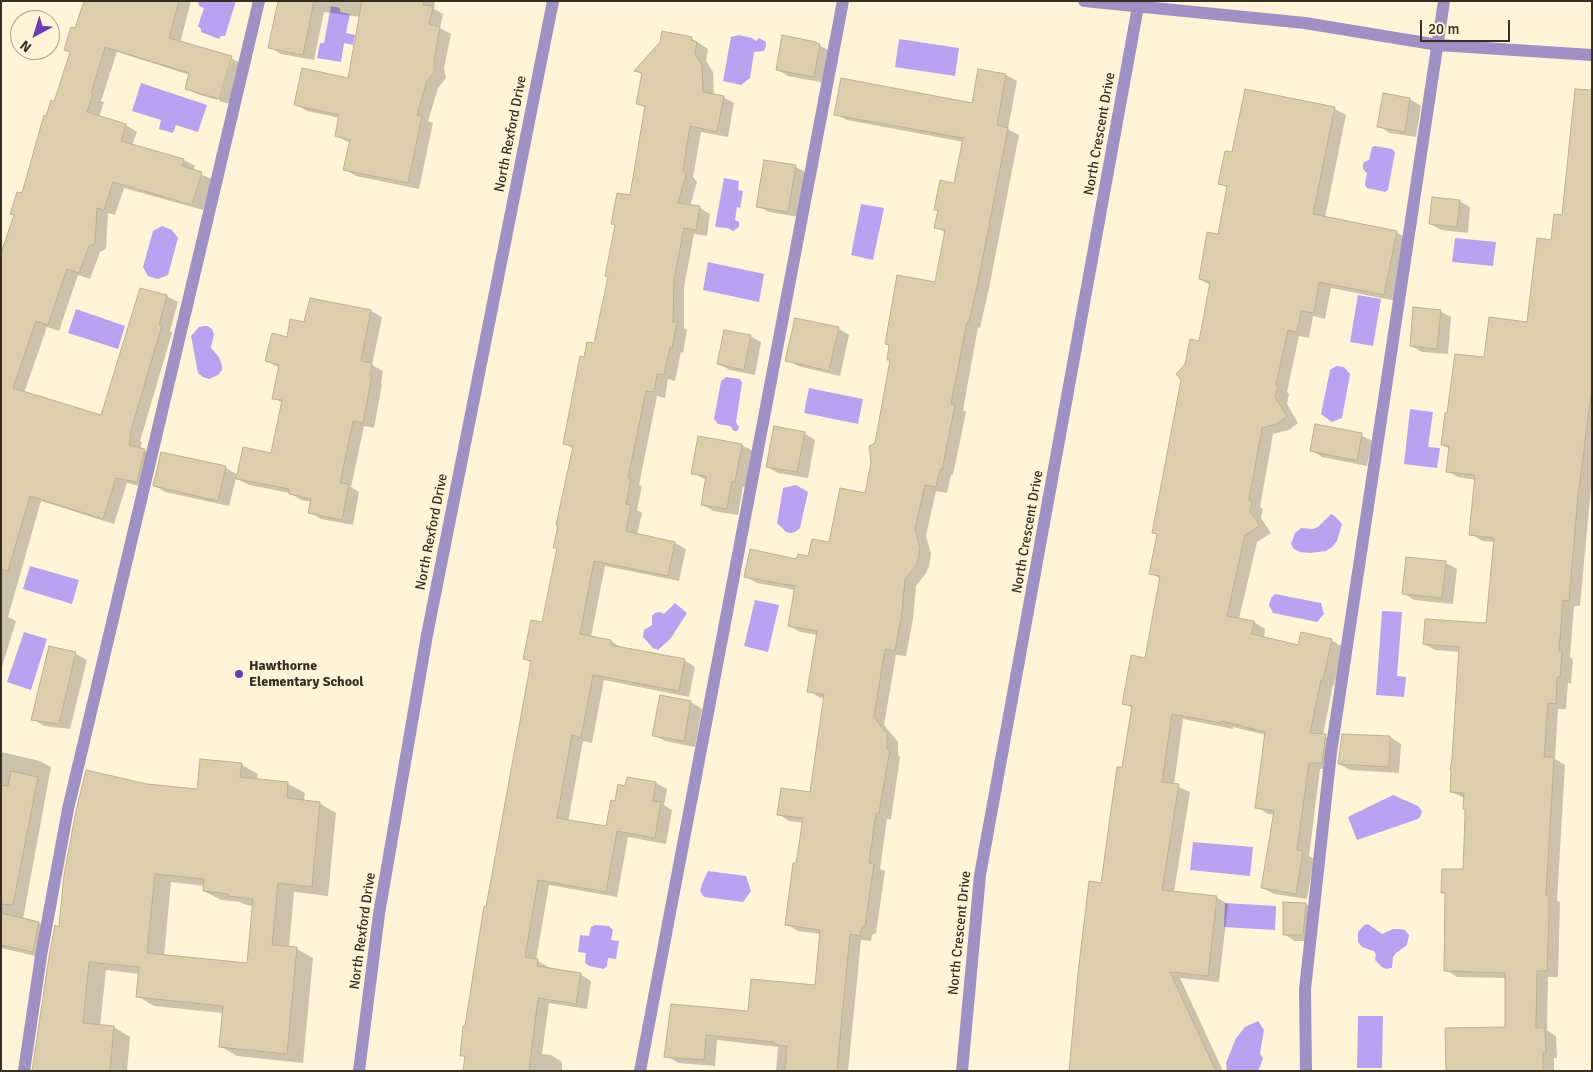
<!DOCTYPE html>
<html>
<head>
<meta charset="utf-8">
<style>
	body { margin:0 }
	#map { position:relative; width:1593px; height:1072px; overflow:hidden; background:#fff3d8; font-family:Signika,sans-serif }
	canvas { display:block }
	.frame { position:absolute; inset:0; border:2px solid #342f22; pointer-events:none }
	.north { position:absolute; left:10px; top:10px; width:50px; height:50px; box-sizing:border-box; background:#fff3d8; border:1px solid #aea58f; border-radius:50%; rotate:219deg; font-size:14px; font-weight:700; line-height:20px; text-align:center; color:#342f22 }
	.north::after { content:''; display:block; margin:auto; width:18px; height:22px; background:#6b3cb4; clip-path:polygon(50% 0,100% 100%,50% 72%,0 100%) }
	.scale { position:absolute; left:1420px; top:20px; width:90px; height:22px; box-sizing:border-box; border:2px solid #342f22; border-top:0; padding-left:6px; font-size:15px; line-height:18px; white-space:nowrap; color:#342f22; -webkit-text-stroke:4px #fff3d8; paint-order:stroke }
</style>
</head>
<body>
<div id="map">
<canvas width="1593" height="1072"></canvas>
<div class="frame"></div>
<div class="north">N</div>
<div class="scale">20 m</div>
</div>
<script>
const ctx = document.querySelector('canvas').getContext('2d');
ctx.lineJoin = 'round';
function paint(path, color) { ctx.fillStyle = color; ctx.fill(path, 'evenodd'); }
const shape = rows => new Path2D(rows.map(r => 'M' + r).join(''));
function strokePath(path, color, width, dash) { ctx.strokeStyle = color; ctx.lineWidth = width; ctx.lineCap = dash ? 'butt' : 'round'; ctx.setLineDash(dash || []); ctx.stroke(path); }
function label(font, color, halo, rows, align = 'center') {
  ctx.font = font + ' Signika,sans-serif'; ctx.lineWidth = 4; ctx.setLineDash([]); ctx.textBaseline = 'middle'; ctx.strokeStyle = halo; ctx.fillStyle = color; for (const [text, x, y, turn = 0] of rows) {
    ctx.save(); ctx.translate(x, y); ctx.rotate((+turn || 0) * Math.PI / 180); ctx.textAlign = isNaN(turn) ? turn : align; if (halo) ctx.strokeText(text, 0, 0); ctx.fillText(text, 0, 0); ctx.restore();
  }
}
paint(shape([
	[198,1,236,1,225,36,221,36,219,39,201,32,201,29,198,26,204,8,199,6],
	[331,6,340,8,340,12,350,14,346,33,355,35,353,45,344,43,341,62,317,58,320,43,324,43],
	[739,35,752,38,756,41,759,38,766,42,766,46,764,51,754,52,750,78,741,85,723,81,731,37],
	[899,39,959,48,955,76,895,67],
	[141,83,207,105,198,132,176,125,173,133,159,129,161,120,132,111],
	[1375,146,1392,149,1395,152,1388,190,1385,192,1367,188,1365,185,1367,173,1363,169,1363,164,1364,162,1369,160,1372,147],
	[724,178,739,181,738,190,743,191,740,208,737,207,735,220,739,222,739,227,733,231,728,228,715,227],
	[861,204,884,208,873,260,851,255],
	[162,226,172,230,178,238,168,275,158,279,148,276,143,267,153,231],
	[1455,238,1496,242,1493,266,1452,262],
	[708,262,764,274,759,302,703,290],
	[1358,295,1381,299,1373,346,1350,342],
	[76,309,125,326,118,349,68,333],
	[203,326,208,326,212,329,214,334,211,348,219,357,222,366,222,370,218,375,209,379,203,377,198,373,191,336,199,327],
	[1336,366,1344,367,1350,374,1342,418,1332,422,1321,414,1330,370],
	[726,377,740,379,742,383,736,422,739,427,737,431,734,431,730,426,718,424,714,419,721,381],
	[809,388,863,399,858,424,804,413],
	[1410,409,1433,412,1428,447,1440,448,1437,468,1404,464],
	[796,485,808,492,800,528,795,532,790,533,786,532,777,523,783,488],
	[1331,514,1335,516,1342,524,1337,541,1332,547,1326,551,1310,553,1300,552,1294,549,1291,544,1295,533,1301,528,1313,529,1318,527],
	[30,566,79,580,72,604,23,589],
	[1275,594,1321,603,1324,614,1317,622,1273,613,1269,605,1271,598],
	[755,600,779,605,768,652,744,646],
	[675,603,687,613,671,638,658,650,653,648,643,637,644,630,652,625,652,616,655,613,660,612,664,614],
	[1382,611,1402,612,1397,676,1406,677,1404,697,1376,695],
	[24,632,47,639,31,690,7,682],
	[1393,795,1418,806,1422,811,1421,815,1418,819,1357,840,1348,817],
	[1193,842,1253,847,1250,876,1190,870],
	[708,871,746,876,751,891,743,902,704,897,700,891,702,884],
	[1225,903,1276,906,1275,930,1224,927],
	[1368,924,1382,934,1393,929,1399,929,1405,930,1409,935,1407,945,1396,953,1393,957,1392,968,1386,969,1382,967,1375,960,1376,955,1374,951,1362,947,1358,942,1358,932,1364,925],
	[595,925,609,926,613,930,611,940,619,941,616,959,608,958,607,966,604,969,589,966,585,963,586,953,578,952,580,935,589,936,591,927],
	[1358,1016,1383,1016,1382,1068,1357,1068],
	[1258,1021,1264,1030,1260,1053,1263,1059,1258,1071,1227,1071,1226,1063,1236,1038,1245,1027]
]), '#b9a3f0');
paint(shape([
	[85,1,191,1,180,43,231,58,242,64,230,104,219,101,232,58,230,58,217,100,197,94,186,88,190,75,117,52,101,101,104,102,99,117,126,125,137,132,132,145,184,160,195,166,193,171,212,179,203,210,124,188,115,215,108,213,106,249,100,252,90,279,78,275,59,331,47,327,24,393,102,417,141,289,167,296,178,302,170,331,172,333,140,441,142,442,140,449,155,456,148,488,127,483,114,524,41,501,8,617,16,621,1,670,1,261,46,117,55,103],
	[279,1,432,1,435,3,434,9,443,14,440,28,451,34,444,68,446,78,438,88,428,121,433,123,419,189,356,176,345,169,350,143,336,136,340,118,307,111,296,105,349,80,361,17,324,12,314,60,281,54,270,47],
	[691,38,708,49,706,61,713,72,714,95,723,97,734,103,728,137,701,132,693,177,697,182,690,206,700,208,710,214,707,236,694,234,684,287,684,328,687,330,683,353,681,352,675,381,668,379,665,398,657,396,639,485,642,486,637,510,642,513,637,535,675,543,686,549,679,581,605,566,591,637,611,641,622,648,684,660,695,667,689,697,604,680,592,743,583,741,568,822,607,828,616,802,626,787,628,778,656,783,667,789,664,805,672,810,666,844,628,837,617,897,549,885,536,960,548,967,548,969,580,974,591,981,587,1009,549,1003,542,1054,551,1055,562,1062,562,1071,465,1071,466,1058,461,1055,532,663,525,659,543,623,558,549,554,547,574,449,564,443,585,358,595,345,609,277,616,226,613,224,631,196,646,108,637,103,643,75,636,71],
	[816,43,831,52,825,83,788,76,777,69],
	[979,70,1006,75,1017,81,1008,129,1019,135,989,288,980,328,978,327,963,410,966,412,953,475,951,475,947,493,936,491,926,536,931,554,929,566,926,573,916,586,913,619,906,656,896,655,884,725,898,742,898,755,900,757,891,819,887,819,880,869,885,871,876,933,872,935,871,941,861,940,848,1071,776,1071,778,1047,717,1040,715,1066,678,1063,667,1056,672,1005,749,1013,816,987,821,934,798,931,786,924,804,823,789,821,778,814,811,794,825,698,820,698,809,691,818,635,800,632,789,626,795,590,757,583,746,577,809,557,830,544,866,495,891,361,888,359,936,283,946,233,936,227,939,211,936,209,955,185,964,142,847,120,836,114,973,105],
	[1246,90,1335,109,1346,115,1325,218,1396,232,1408,239,1396,301,1331,288,1325,319,1313,316,1309,338,1299,336,1287,392,1289,394,1287,404,1298,423,1289,430,1273,434,1260,507,1263,509,1261,518,1271,533,1257,542,1239,619,1254,622,1265,629,1264,638,1299,646,1331,640,1343,647,1334,686,1333,685,1323,735,1337,742,1333,769,1320,769,1309,856,1314,859,1307,899,1274,894,1263,888,1274,815,1268,814,1256,807,1266,735,1233,727,1233,729,1183,719,1174,785,1190,792,1174,892,1216,897,1228,904,1219,982,1180,978,1223,1071,1072,1071,1102,884,1124,769,1133,708,1123,703,1146,659,1161,579,1150,573,1200,343,1210,285,1200,279,1219,236,1228,188,1219,183,1233,154],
	[1384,95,1410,99,1421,106,1416,137,1390,133,1379,126],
	[1592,134,1592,477,1580,606,1574,606,1570,657,1573,659,1571,683,1568,683,1566,709,1558,709,1555,759,1565,765,1557,901,1560,902,1558,977,1548,977,1547,1030,1556,1036,1557,1058,1554,1058,1554,1071,1442,1071,1447,1070,1506,1028,1506,978,1457,977,1446,970,1447,894,1443,892,1464,870,1467,816,1465,798,1451,792,1460,652,1435,650,1424,644,1487,625,1495,542,1482,541,1471,534,1476,480,1458,477,1447,471,1450,449,1442,445,1485,359,1528,323,1552,241,1563,216],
	[796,167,807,173,799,217,769,212,758,206],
	[1459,201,1470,207,1468,233,1441,230,1430,224],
	[311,299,371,311,382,317,372,365,383,371,381,383,382,384,374,428,364,426,351,487,359,492,353,525,321,519,310,512,312,502,301,500,290,493,249,485,236,478,229,506,165,492,154,485,162,454,226,468,238,475,272,454,282,403,274,398,280,368,267,361,288,338,305,324],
	[1440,311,1451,317,1448,354,1422,352,1411,346],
	[838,328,849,335,840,376,798,366,787,360],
	[750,336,761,342,755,375,730,370,719,364],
	[804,433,815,440,808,478,778,473,767,467],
	[1361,435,1372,441,1367,466,1322,457,1311,450],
	[742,445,753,451,746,487,743,487,738,515,713,511,702,504,707,480,692,473],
	[1446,563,1457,569,1453,604,1414,600,1403,593],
	[50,647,76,654,87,660,70,729,44,726,33,719],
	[691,702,702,709,695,747,665,741,654,735],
	[1390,737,1401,744,1399,773,1350,770,1339,764],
	[1,752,40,761,51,767,23,919,39,923,50,929,44,958,1,948],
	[242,765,258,774,257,780,288,784,305,793,304,801,319,803,336,813,328,896,294,892,289,948,297,949,313,958,303,1063,237,1056,220,1046,223,1013,154,1006,137,996,140,974,106,970,100,1026,114,1027,130,1037,127,1071,34,1071,60,928,147,786,198,790],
	[171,882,205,886,204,891,221,900,240,902,246,905,254,906,248,965,164,956],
	[1285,904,1306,904,1317,910,1314,941,1295,941,1284,934]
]), '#0003');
const building = shape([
	[84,1,179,1,169,38,232,56,219,99,185,89,189,73,105,47,91,94,93,95,87,112,126,124,121,141,184,159,182,166,202,172,192,205,113,182,104,210,97,208,95,243,89,246,79,273,67,269,48,325,36,321,13,388,101,415,140,288,167,295,159,325,162,325,130,434,131,434,129,445,145,449,137,482,116,478,103,519,30,496,8,571,1,570,1,253,14,215,10,214,17,192,22,193,44,115,46,116,51,100,54,102,70,52,64,50,71,27,75,28,84,1],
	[278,1,314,1,303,55,268,48,278,1],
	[362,1,424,1,423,5,433,7,429,24,440,27,434,61,435,71,427,81,417,115,422,116,408,183,343,170,350,140,335,136,339,115,294,105,302,68,348,78,362,1],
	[662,31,692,37,691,40,697,42,695,54,702,65,703,92,724,96,717,132,690,126,683,170,686,175,678,203,700,206,696,230,684,228,674,280,673,322,677,322,672,348,670,347,664,375,657,374,654,392,646,391,628,478,631,479,626,504,631,505,626,531,675,542,668,576,594,561,580,634,611,640,611,645,685,659,679,691,593,675,581,738,572,735,557,818,606,826,611,800,615,801,618,784,625,786,627,777,656,782,653,801,661,802,655,838,617,831,606,892,538,880,525,957,538,959,537,966,581,973,576,1004,538,998,529,1071,463,1071,465,1056,460,1056,463,1026,465,1026,484,906,486,907,531,661,523,659,531,620,542,622,557,548,553,548,558,526,556,525,573,446,563,444,580,356,584,357,587,342,594,343,608,277,605,276,615,225,611,224,617,193,630,195,645,106,636,104,642,73,634,71,660,42,662,31],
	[782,35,816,42,816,43,820,44,814,77,776,70,782,35],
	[978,69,1006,74,997,125,1008,128,978,282,969,322,967,322,951,404,955,405,942,470,940,469,936,487,925,485,915,529,920,547,918,560,915,567,905,579,902,612,895,651,885,649,874,717,887,734,887,749,890,749,879,813,876,813,869,863,874,864,865,926,861,929,860,936,850,934,837,1071,785,1071,787,1046,774,1044,774,1042,706,1035,704,1060,664,1057,671,1004,748,1011,751,979,815,985,820,930,785,925,793,863,796,863,803,818,777,815,781,788,810,792,824,694,807,692,817,631,788,626,795,586,744,577,750,549,796,559,798,554,808,556,812,539,829,542,840,488,865,493,871,462,869,446,875,443,890,360,887,360,889,345,885,344,897,275,935,282,945,230,934,228,938,210,934,210,940,180,954,183,963,138,834,115,841,78,972,103,978,69],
	[1245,89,1335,107,1313,214,1397,231,1384,295,1319,282,1314,313,1301,311,1297,332,1288,330,1276,385,1278,386,1275,397,1287,416,1277,424,1262,428,1249,500,1252,501,1250,511,1260,526,1245,535,1227,616,1254,621,1252,634,1298,645,1301,632,1332,639,1323,680,1321,680,1310,733,1326,734,1322,763,1309,763,1297,850,1303,851,1296,894,1261,888,1274,811,1255,808,1265,732,1222,721,1221,723,1172,714,1162,782,1179,784,1162,890,1217,896,1208,976,1170,972,1216,1071,1069,1071,1078,973,1089,881,1101,883,1117,767,1122,767,1132,706,1122,704,1128,672,1131,655,1145,658,1160,576,1149,574,1157,534,1152,533,1181,380,1176,374,1185,364,1190,339,1199,341,1210,282,1199,279,1207,232,1218,234,1227,186,1218,184,1225,151,1232,152,1245,89],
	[1575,89,1592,90,1592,387,1578,496,1569,601,1563,600,1559,651,1562,651,1560,677,1557,677,1556,704,1548,703,1544,757,1554,757,1546,895,1549,895,1549,919,1547,971,1537,971,1536,1028,1545,1028,1546,1052,1543,1052,1543,1071,1446,1071,1445,1028,1505,1027,1505,973,1444,971,1445,893,1441,893,1442,869,1463,869,1465,817,1465,809,1463,809,1464,793,1450,792,1451,771,1450,769,1452,759,1459,647,1423,644,1425,619,1486,623,1494,538,1469,535,1475,475,1446,472,1449,446,1441,445,1445,413,1447,413,1455,354,1484,357,1489,317,1527,322,1537,238,1551,240,1554,214,1562,215,1575,89],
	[1383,93,1410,98,1405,132,1377,127,1383,93],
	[764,160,796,165,788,212,756,207,764,160],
	[1432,197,1460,200,1457,227,1429,224,1432,197],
	[310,298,371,310,361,361,372,363,370,376,372,376,363,423,353,421,340,483,349,484,342,520,308,513,311,499,289,494,289,489,236,479,243,447,271,453,282,400,272,399,279,365,265,361,272,333,287,337,290,319,304,322,310,298],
	[1413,307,1441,310,1437,349,1410,346,1413,307],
	[795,318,839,327,829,371,785,361,795,318],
	[724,330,751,335,744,370,717,364,724,330],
	[1315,424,1362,433,1357,461,1310,451,1315,424],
	[774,426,805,432,797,472,766,467,774,426],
	[698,436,742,444,735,482,732,481,727,509,701,505,706,476,691,474,698,436],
	[161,452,226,466,218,501,153,486,161,452],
	[1406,557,1446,561,1442,598,1402,594,1406,557],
	[49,646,76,652,59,724,31,720,49,646],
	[660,695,691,701,684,741,652,736,660,695],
	[1342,734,1390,736,1389,767,1338,764,1342,734],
	[200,759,242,763,240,777,288,782,287,798,320,802,312,887,278,883,272,945,297,947,287,1054,219,1047,223,1006,136,997,139,967,89,962,83,1023,114,1026,110,1071,32,1071,49,957,55,925,59,927,64,875,76,811,86,770,147,784,197,789,200,759],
	[155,874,204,879,203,891,228,894,228,896,253,899,247,963,147,953,155,874],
	[11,771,38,777,13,905,1,904,1,785,8,786,11,771],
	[1283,902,1306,903,1303,935,1283,935,1283,902],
	[1,913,39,922,33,952,1,945,1,913]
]);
paint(building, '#dccead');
strokePath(building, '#beb090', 1);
strokePath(shape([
	[24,1071,41,956,68,809,259,1],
	[640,1071,843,1],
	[1306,1071,1305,989,1331,752,1444,1]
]), '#9f91c4', 12);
strokePath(shape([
	[1084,1,1305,23,1438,45,1592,55],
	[359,1071,379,914,427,635,553,1],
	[962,1071,980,875,1139,1]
]), '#9f91c4', 12);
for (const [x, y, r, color] of [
	[239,674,5,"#6b3cb4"]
]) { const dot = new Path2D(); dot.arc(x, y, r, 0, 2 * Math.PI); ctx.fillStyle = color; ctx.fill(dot); strokePath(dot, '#fff3d8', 2); }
label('14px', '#342f22', '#fff3d8', [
	["North Rexford Drive",511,134,-79],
	["North Crescent Drive",1100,134,-80],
	["North Rexford Drive",432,532,-79],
	["North Crescent Drive",1028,532,-80],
	["North Rexford Drive",363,931,-82],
	["North Crescent Drive",960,933,-84]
]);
label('bold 14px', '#342f22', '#fff3d8', [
	["Hawthorne",249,666],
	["Elementary School",249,682]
], 'left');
</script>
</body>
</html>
